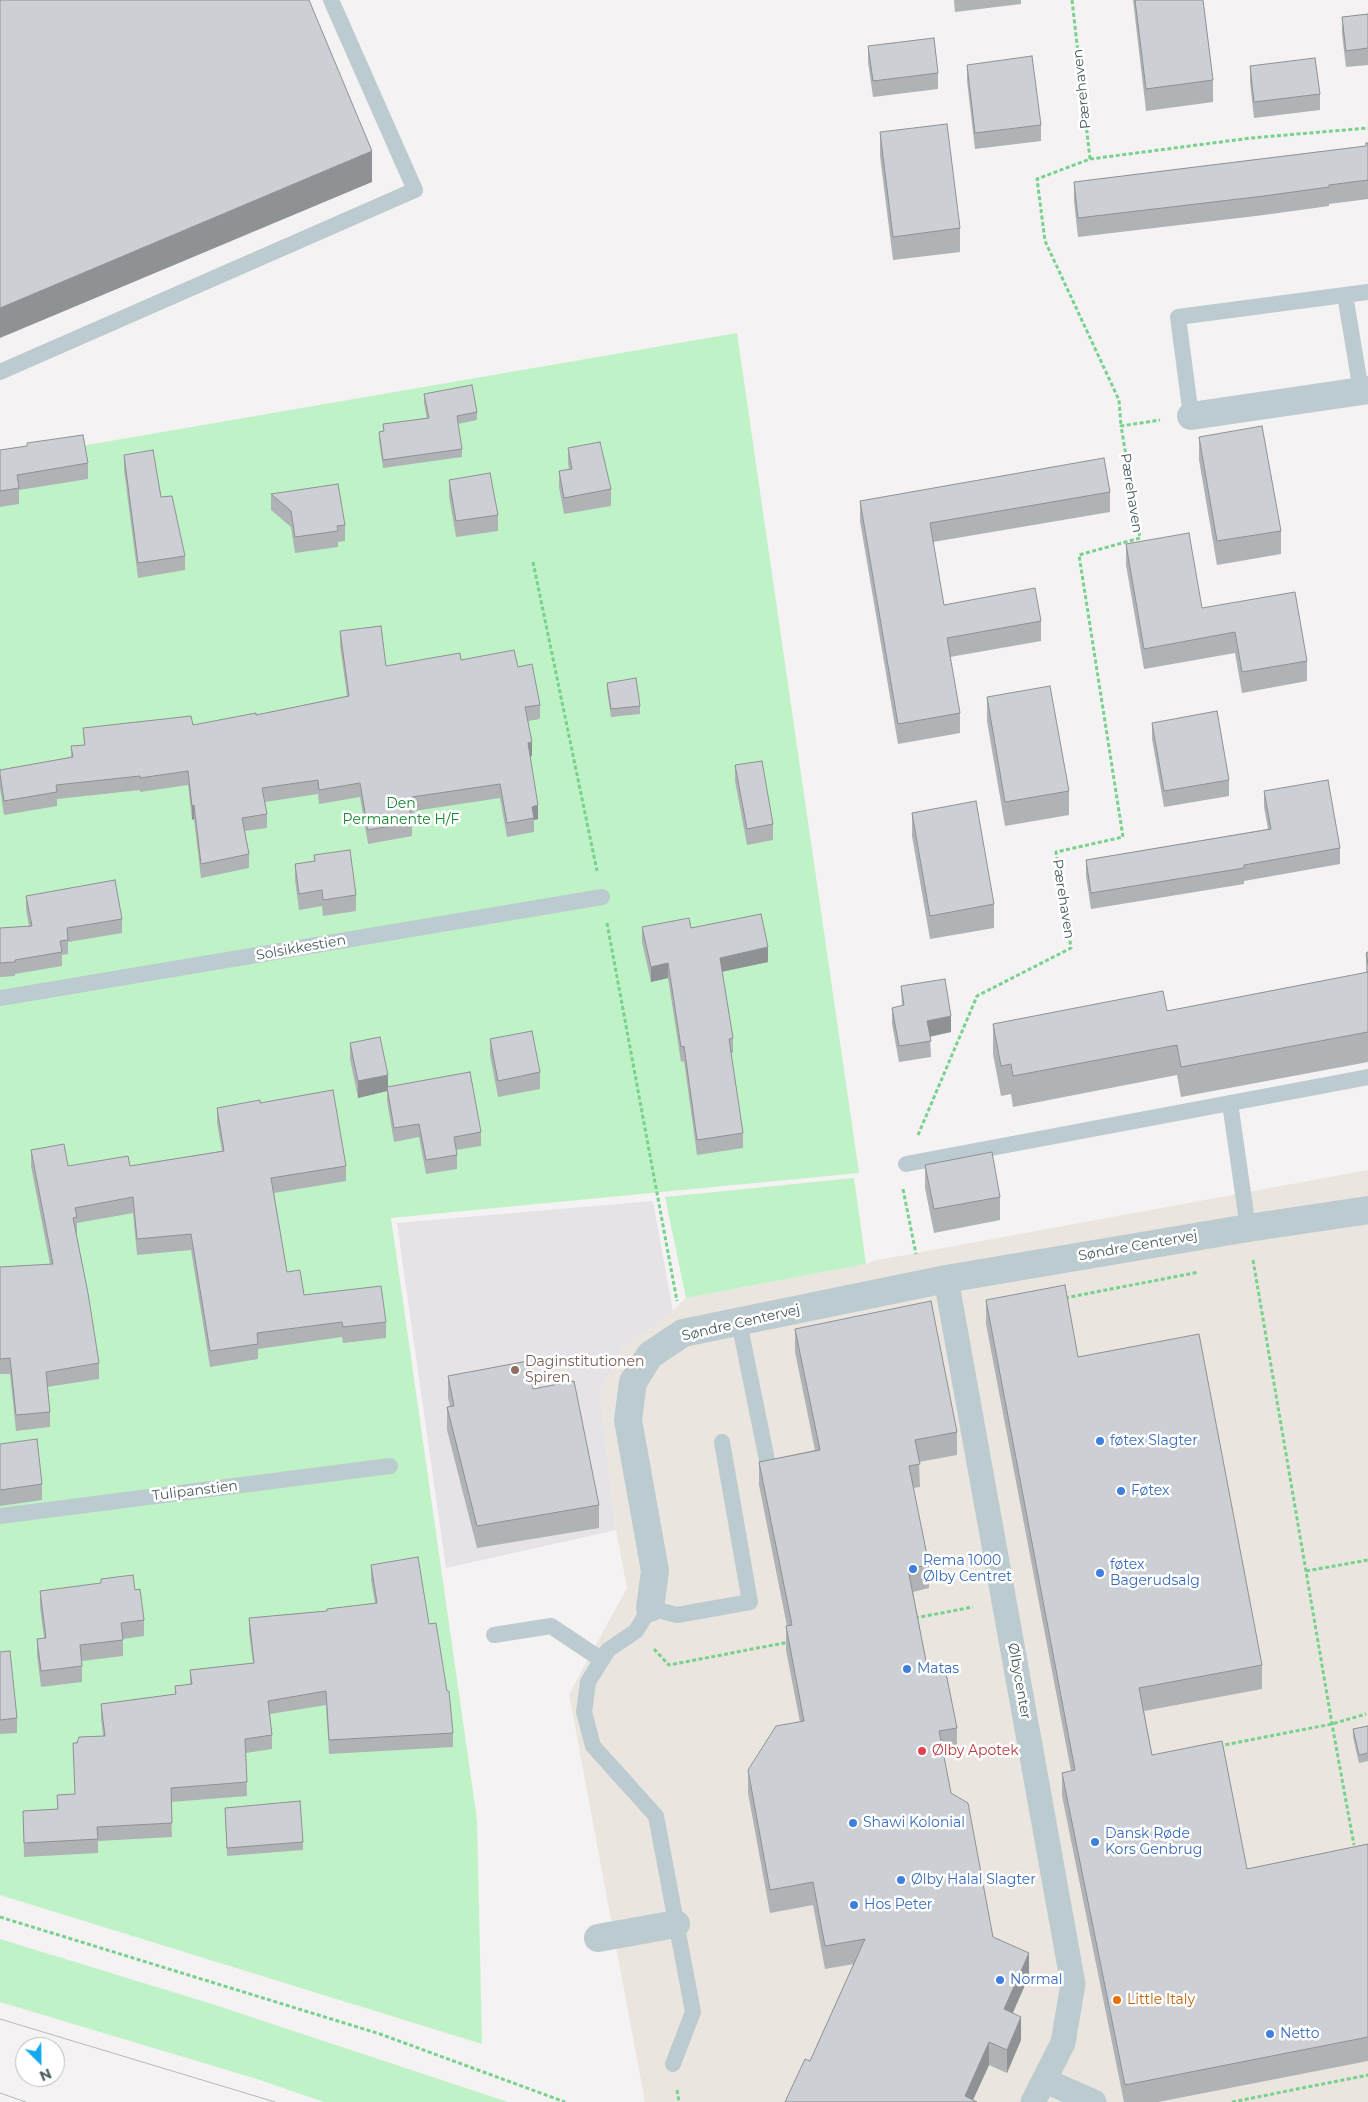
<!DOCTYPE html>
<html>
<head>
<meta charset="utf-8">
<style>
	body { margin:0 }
	#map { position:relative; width:1368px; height:2102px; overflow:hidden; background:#f4f2f2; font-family:Montserrat,sans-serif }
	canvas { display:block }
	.north { position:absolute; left:15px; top:2037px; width:50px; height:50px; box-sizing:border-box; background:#fff; border:1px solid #b6bdbf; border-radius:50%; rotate:157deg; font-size:14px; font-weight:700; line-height:20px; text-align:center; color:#485b60 }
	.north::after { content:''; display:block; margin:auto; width:18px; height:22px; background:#12a9ee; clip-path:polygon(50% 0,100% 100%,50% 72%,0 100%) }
</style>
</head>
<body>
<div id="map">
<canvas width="1368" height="2102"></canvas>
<div class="north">N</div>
</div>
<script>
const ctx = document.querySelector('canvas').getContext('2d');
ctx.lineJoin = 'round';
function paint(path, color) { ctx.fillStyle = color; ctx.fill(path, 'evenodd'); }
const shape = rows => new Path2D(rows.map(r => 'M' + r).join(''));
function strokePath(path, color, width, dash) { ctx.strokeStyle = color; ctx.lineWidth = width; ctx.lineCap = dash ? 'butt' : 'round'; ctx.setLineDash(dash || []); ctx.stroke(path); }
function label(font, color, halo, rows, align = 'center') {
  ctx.font = font + ' Montserrat,sans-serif'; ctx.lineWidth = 5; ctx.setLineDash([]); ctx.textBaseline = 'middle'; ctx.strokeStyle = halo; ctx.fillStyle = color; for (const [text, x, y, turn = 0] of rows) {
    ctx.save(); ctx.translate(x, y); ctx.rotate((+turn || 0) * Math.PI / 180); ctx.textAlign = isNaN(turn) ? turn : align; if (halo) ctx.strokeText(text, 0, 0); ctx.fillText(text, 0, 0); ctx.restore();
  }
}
paint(shape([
	[1368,1170,1368,2102,645,2102,569,1694,627,1588,616,1530,600,1393,623,1348,672,1311,686,1298,866,1264,873,1261]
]), '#ebe5df');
paint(shape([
	[653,1201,673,1311,623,1348,600,1393,616,1530,446,1568,397,1223]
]), '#e5e3e5');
paint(shape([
	[737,333,859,1173,391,1218,477,1820,482,2044,0,1895,0,460],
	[854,1178,866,1264,686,1298,665,1197],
	[0,1939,212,2004,508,2102,324,2102,257,2079,0,2002]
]), '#c0f2c7');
strokePath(shape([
	[1072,0,1090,159,1037,179,1045,241,1119,400,1121,426],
	[1090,159,1251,138,1368,128],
	[533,562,597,871],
	[607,923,677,1301],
	[918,1135,977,996,1071,948,1056,852,1123,837,1079,555,1140,538,1121,426,1160,420],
	[903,1189,916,1254],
	[1253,1260,1332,1724,1354,1845],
	[1065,1298,1199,1272],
	[1306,1571,1368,1560],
	[915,1618,973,1607],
	[654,1649,669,1665,789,1642],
	[1219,1746,1332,1724,1366,1714],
	[0,1917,380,2034,565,2102],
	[677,2090,679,2102],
	[1232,2102,1368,2075]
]), '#76d28d', 3, [4, 2.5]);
strokePath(shape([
	[1345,295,1361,391],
	[0,372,415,190,331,0],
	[1191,416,1178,317,1368,292],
	[0,998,602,897],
	[1230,1103,1248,1228],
	[906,1164,1368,1077],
	[739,1322,768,1465],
	[0,1516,390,1466],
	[494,1635,551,1626,602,1660],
	[673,2064,693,2012,656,1816,593,1746,584,1712,588,1682,608,1650,636,1631,650,1608,677,1615,750,1602,722,1442]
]), '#bccbcf', 16);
strokePath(shape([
	[946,1279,1073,1984,1063,2043,1033,2102],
	[1044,2080,1094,2102]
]), '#bccbcf', 25);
strokePath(shape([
	[1191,416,1368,390],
	[650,1608,655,1571,628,1420,633,1382,650,1355,683,1333,946,1279,1248,1228,1368,1210],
	[598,1938,676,1924]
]), '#bccbcf', 28);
strokePath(shape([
	[0,2019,275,2102],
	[0,2093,26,2102]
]), '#b4b9bc', 1);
paint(shape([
	[954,0,1021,0,1021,4,955,12],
	[1133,0,1203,0,1213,80,1213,102,1146,111],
	[1368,14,1368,65,1346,67,1342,34,1342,17],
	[868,46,938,73,938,89,873,97,868,62],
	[967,65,1041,125,1041,141,975,149,967,81],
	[1250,66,1320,94,1320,110,1254,118,1250,82],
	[880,132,960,228,960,252,893,260,880,156],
	[1368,143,1368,199,1329,204,1329,206,1264,215,1078,237,1074,201,1074,182,1366,146],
	[424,394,477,412,477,420,458,424,462,449,462,457,383,468,379,440,379,432,383,431,383,424,427,419,424,403],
	[1199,437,1281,531,1281,554,1217,565,1199,460],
	[568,448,611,489,611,506,564,514,559,487,559,471,569,469,568,464],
	[0,450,88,463,88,479,19,490,19,504,0,507],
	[124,455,161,497,185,556,185,570,138,578,124,470],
	[449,480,498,515,498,531,456,537,449,496],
	[1110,492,1110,512,933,542,944,605,1041,621,1041,641,950,657,960,713,960,733,898,744,860,521,860,501],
	[271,494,345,525,345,541,338,542,338,547,295,553,291,527,271,510],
	[1126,544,1202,608,1307,661,1307,681,1242,693,1235,653,1144,669,1126,565],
	[340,631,386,666,461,660,518,667,540,705,540,719,528,721,532,756,530,757,538,819,534,820,534,832,507,837,500,798,414,811,414,820,412,820,412,836,368,844,360,797,319,804,318,794,265,802,267,814,267,828,245,831,249,854,249,868,201,878,194,819,192,820,188,785,140,792,140,790,57,799,57,806,4,815,0,788,0,770,71,757,71,746,84,745,83,728,193,725,256,715,347,696,340,645],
	[607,683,640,706,640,714,611,717,607,691],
	[987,697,1069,791,1069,815,1005,826,987,721],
	[1152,723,1229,780,1229,796,1164,807,1152,739],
	[735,765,773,824,773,840,747,845,735,781],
	[1264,791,1340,848,1340,864,1244,881,1244,884,1091,909,1086,876,1086,860,1268,829,1264,807],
	[912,813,994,904,994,928,930,939,912,836],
	[314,855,356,895,356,911,323,916,322,906,299,910,295,880,295,864,314,861],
	[26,896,122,919,122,933,68,942,68,954,62,955,62,966,15,974,15,976,0,977,0,928,29,926,26,910],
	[642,927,691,928,768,962,722,972,733,1038,733,1053,731,1053,743,1133,743,1148,697,1155,684,1061,681,1062,668,978,651,982,642,942],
	[1368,952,1368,1062,1181,1097,1177,1075,1013,1107,1011,1094,1001,1096,993,1054,993,1024,1167,1011,1366,973,1366,953],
	[901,986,951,1032,930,1037,931,1057,899,1062,892,1024,892,1008,902,1006],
	[490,1039,540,1072,540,1089,498,1097,490,1055],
	[350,1043,388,1087,481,1132,481,1146,456,1150,457,1155,457,1169,426,1174,419,1137,394,1142,387,1101,387,1091,358,1098,350,1059],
	[260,1103,346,1166,346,1181,274,1193,287,1272,304,1295,386,1322,386,1338,343,1343,342,1337,258,1349,258,1359,210,1367,191,1250,137,1255,133,1213,77,1223,77,1233,76,1233,99,1363,99,1379,47,1387,50,1412,50,1427,16,1431,10,1374,0,1374,0,1267,50,1264,31,1166,31,1150,68,1166,130,1166,222,1151,217,1123,217,1108],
	[925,1165,1000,1197,1000,1220,934,1233,925,1188],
	[986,1300,1078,1357,1262,1665,1262,1689,1144,1711,1152,1755,1247,1869,1368,1844,1368,2061,1158,2102,1124,2102,1062,1796,1062,1773,1071,1771,986,1324],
	[795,1329,957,1432,957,1455,919,1462,920,1487,913,1488,929,1565,929,1588,913,1592,927,1666,957,1728,957,1751,943,1754,951,1793,993,1937,1029,1976,1013,2013,1021,2040,1007,2073,989,2065,973,2100,810,2061,854,1964,825,1969,813,1905,770,1913,748,1793,748,1770,800,1722,786,1650,786,1626,787,1626,759,1485,759,1462,815,1450,795,1352],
	[448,1376,533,1389,599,1505,599,1528,477,1548,447,1430,447,1407,450,1406,448,1398],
	[0,1444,42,1484,42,1500,0,1506],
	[371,1565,429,1624,453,1733,453,1747,329,1754,326,1705,270,1714,272,1735,272,1749,246,1753,247,1796,171,1802,172,1837,98,1841,98,1853,24,1857,23,1811,57,1809,57,1795,75,1794,73,1743,103,1736,101,1718,101,1704,175,1694,175,1686,190,1684,190,1670,253,1663,249,1632,249,1618,327,1611,375,1603,371,1580],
	[101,1579,135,1590,144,1620,144,1636,123,1639,123,1656,82,1661,82,1682,41,1687,37,1655,37,1639,44,1638,40,1607,40,1591,101,1583],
	[0,1652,17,1718,17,1733,0,1734],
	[1368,1726,1368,1761,1359,1763,1353,1737,1353,1729],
	[225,1808,303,1842,303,1850,227,1856]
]), '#afb3b6');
paint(shape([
	[372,151,372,182,0,338,0,308],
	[532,742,532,756,528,757,528,743],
	[194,805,194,819,192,820,192,806],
	[538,805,538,819,534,820,532,807],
	[768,947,768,962,720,972,720,958],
	[668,963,668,978,651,982,651,967],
	[951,1016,951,1032,927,1037,927,1021],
	[388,1075,388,1091,387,1087,387,1091,358,1098,358,1081],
	[1029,1953,1029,1976,1004,2032,1004,2009],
	[1021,2017,1021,2040,1007,2073,1007,2050],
	[989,2042,989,2065,972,2102,965,2096]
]), '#8f9294');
const building = shape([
	[0,0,309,0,372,151,0,308,0,0],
	[1135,0,1203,0,1213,80,1146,89,1135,0],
	[1368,14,1368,48,1346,51,1342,17,1368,14],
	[934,38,938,73,873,81,868,46,934,38],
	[1032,56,1041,125,975,133,967,65,1032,56],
	[1315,58,1320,94,1254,102,1250,66,1315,58],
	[947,124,960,228,893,237,880,132,947,124],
	[1366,143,1368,143,1368,180,1329,185,1329,187,1264,196,1078,218,1074,182,1366,146,1366,143],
	[472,385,477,412,457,416,462,449,383,460,379,432,384,431,383,424,429,418,424,394,472,385],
	[1262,426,1281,531,1217,541,1199,437,1262,426],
	[83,435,88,463,17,475,19,488,0,491,0,450,27,446,27,443,83,435],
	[600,442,611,489,564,498,559,471,572,469,568,448,600,442],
	[153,450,161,497,172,496,185,556,138,563,124,455,153,450],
	[1104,458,1110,492,930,523,944,605,1035,588,1041,621,947,638,960,713,898,724,860,501,1104,458],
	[490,473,498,515,456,521,449,480,490,473],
	[338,484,345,525,337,526,338,531,295,537,291,511,271,494,338,484],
	[1189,533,1202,608,1295,592,1307,661,1242,672,1235,632,1144,649,1126,544,1189,533],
	[381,626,386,666,460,653,461,660,514,650,518,667,532,664,540,705,525,707,532,742,528,743,538,805,532,807,534,818,507,823,500,784,412,797,414,806,409,807,412,822,368,830,360,783,319,790,318,780,262,788,267,814,242,818,249,854,201,864,194,805,192,806,188,771,140,778,140,776,56,785,57,792,4,801,0,774,0,770,73,757,71,746,85,745,83,728,191,716,193,725,256,713,256,715,349,696,340,631,381,626],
	[636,678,640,706,611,709,607,683,636,678],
	[1050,686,1069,791,1005,802,987,697,1050,686],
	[1217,711,1229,780,1164,791,1152,723,1217,711],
	[762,761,773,824,747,829,735,765,762,761],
	[1328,780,1340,848,1244,865,1244,868,1091,893,1086,860,1271,829,1264,791,1328,780],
	[976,801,994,904,930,916,912,813,976,801],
	[350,850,356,895,323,900,322,890,299,894,295,864,315,861,314,855,350,850],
	[115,880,122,919,67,928,68,940,60,941,62,952,15,960,15,962,0,963,0,928,32,926,26,896,115,880],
	[761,914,768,947,720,958,733,1038,729,1039,743,1133,697,1140,684,1046,681,1047,668,963,651,967,642,927,689,918,691,928,761,914],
	[1368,952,1368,964,1366,953,1368,952],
	[1368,972,1368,1032,1181,1067,1177,1045,1013,1076,1011,1064,1001,1066,993,1024,1163,991,1167,1011,1368,972],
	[945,979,951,1016,927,1021,931,1041,899,1046,892,1008,904,1005,901,986,945,979],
	[532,1031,540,1072,498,1081,490,1039,532,1031],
	[380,1037,388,1075,358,1081,350,1043,380,1037],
	[470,1072,481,1132,454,1137,457,1155,426,1160,419,1124,394,1128,387,1087,470,1072],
	[333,1090,346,1166,271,1178,287,1272,300,1270,304,1295,381,1286,386,1322,343,1327,342,1322,257,1333,258,1344,210,1351,191,1234,137,1239,133,1197,75,1208,77,1217,73,1218,88,1293,99,1363,46,1372,50,1412,16,1415,10,1358,0,1359,0,1267,53,1264,31,1150,64,1144,68,1166,128,1156,130,1166,224,1151,217,1108,260,1100,260,1103,333,1090],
	[992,1152,1000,1197,934,1209,925,1165,992,1152],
	[1065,1285,1078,1357,1199,1334,1262,1665,1139,1688,1152,1755,1222,1741,1247,1869,1368,1844,1368,2037,1125,2085,1062,1773,1075,1770,986,1300,1065,1285],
	[931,1301,957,1432,915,1440,920,1464,909,1466,929,1565,908,1569,927,1666,944,1663,957,1728,939,1731,951,1793,968,1803,993,1937,1029,1953,1004,2009,1021,2017,1007,2050,989,2042,965,2096,977,2102,785,2102,805,2059,810,2061,865,1939,825,1946,813,1882,770,1890,748,1770,776,1726,804,1721,786,1626,792,1625,759,1462,820,1450,795,1329,931,1301],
	[528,1361,533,1389,574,1381,599,1505,477,1526,447,1407,454,1406,448,1376,528,1361],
	[37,1439,42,1484,0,1490,0,1444,37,1439],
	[418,1557,429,1624,436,1623,447,1691,449,1691,453,1733,329,1740,326,1691,268,1701,272,1735,245,1739,247,1782,171,1788,172,1823,97,1827,98,1839,24,1843,23,1811,58,1809,57,1795,75,1794,73,1743,77,1743,79,1737,105,1736,101,1704,176,1694,175,1686,192,1684,190,1670,254,1663,249,1618,327,1611,327,1609,377,1603,371,1565,418,1557],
	[133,1575,135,1590,140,1589,144,1620,121,1623,123,1640,80,1645,82,1666,41,1671,37,1639,46,1638,40,1591,101,1583,101,1579,133,1575],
	[10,1651,17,1718,0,1720,0,1652,10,1651],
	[1368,1726,1368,1753,1359,1755,1353,1729,1368,1726],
	[300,1801,303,1842,227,1848,225,1808,300,1801]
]);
paint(building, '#ccd0d4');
strokePath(building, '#8f9294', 1);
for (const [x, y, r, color] of [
	[515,1370,5,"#8d6e63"],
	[1100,1441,5,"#3f7fe0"],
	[1121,1491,5,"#3f7fe0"],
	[913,1569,5,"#3f7fe0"],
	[1100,1573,5,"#3f7fe0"],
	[907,1669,5,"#3f7fe0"],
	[922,1751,5,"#e0444e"],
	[853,1823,5,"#3f7fe0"],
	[1095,1842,5,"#3f7fe0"],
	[901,1880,5,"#3f7fe0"],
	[854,1905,5,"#3f7fe0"],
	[1000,1980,5,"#3f7fe0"],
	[1117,2000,5,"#e8710a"],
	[1270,2034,5,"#3f7fe0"]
]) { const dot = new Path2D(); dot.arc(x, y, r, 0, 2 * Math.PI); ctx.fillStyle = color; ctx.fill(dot); strokePath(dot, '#fff', 2); }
label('14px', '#485b60', '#fff', [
	["Pærehaven",1082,89,-96],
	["Pærehaven",1131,493,81],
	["Pærehaven",1063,899,81],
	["Solsikkestien",301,948,-10],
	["Søndre Centervej",1138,1246,-10],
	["Søndre Centervej",741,1323,-13],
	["Tulipanstien",195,1491,-7],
	["Ølbycenter",1019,1681,80]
]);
label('14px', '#148730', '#fff', [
	["Den",401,804],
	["Permanente H/F",401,820]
]);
label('14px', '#785e54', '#fff', [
	["Daginstitutionen",525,1362],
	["Spiren",525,1378]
], 'left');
label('14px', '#366cbe', '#fff', [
	["føtex Slagter",1110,1441],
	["Føtex",1131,1491],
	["Rema 1000",923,1561],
	["Ølby Centret",923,1577],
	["føtex",1110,1565],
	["Bagerudsalg",1110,1581],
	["Matas",917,1669],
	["Shawi Kolonial",863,1823],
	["Dansk Røde",1105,1834],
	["Kors Genbrug",1105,1850],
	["Ølby Halal Slagter",911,1880],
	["Hos Peter",864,1905],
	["Normal",1010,1980],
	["Netto",1280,2034]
], 'left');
label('14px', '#be3a42', '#fff', [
	["Ølby Apotek",932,1751]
], 'left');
label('14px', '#c56008', '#fff', [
	["Little Italy",1127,2000]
], 'left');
</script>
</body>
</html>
